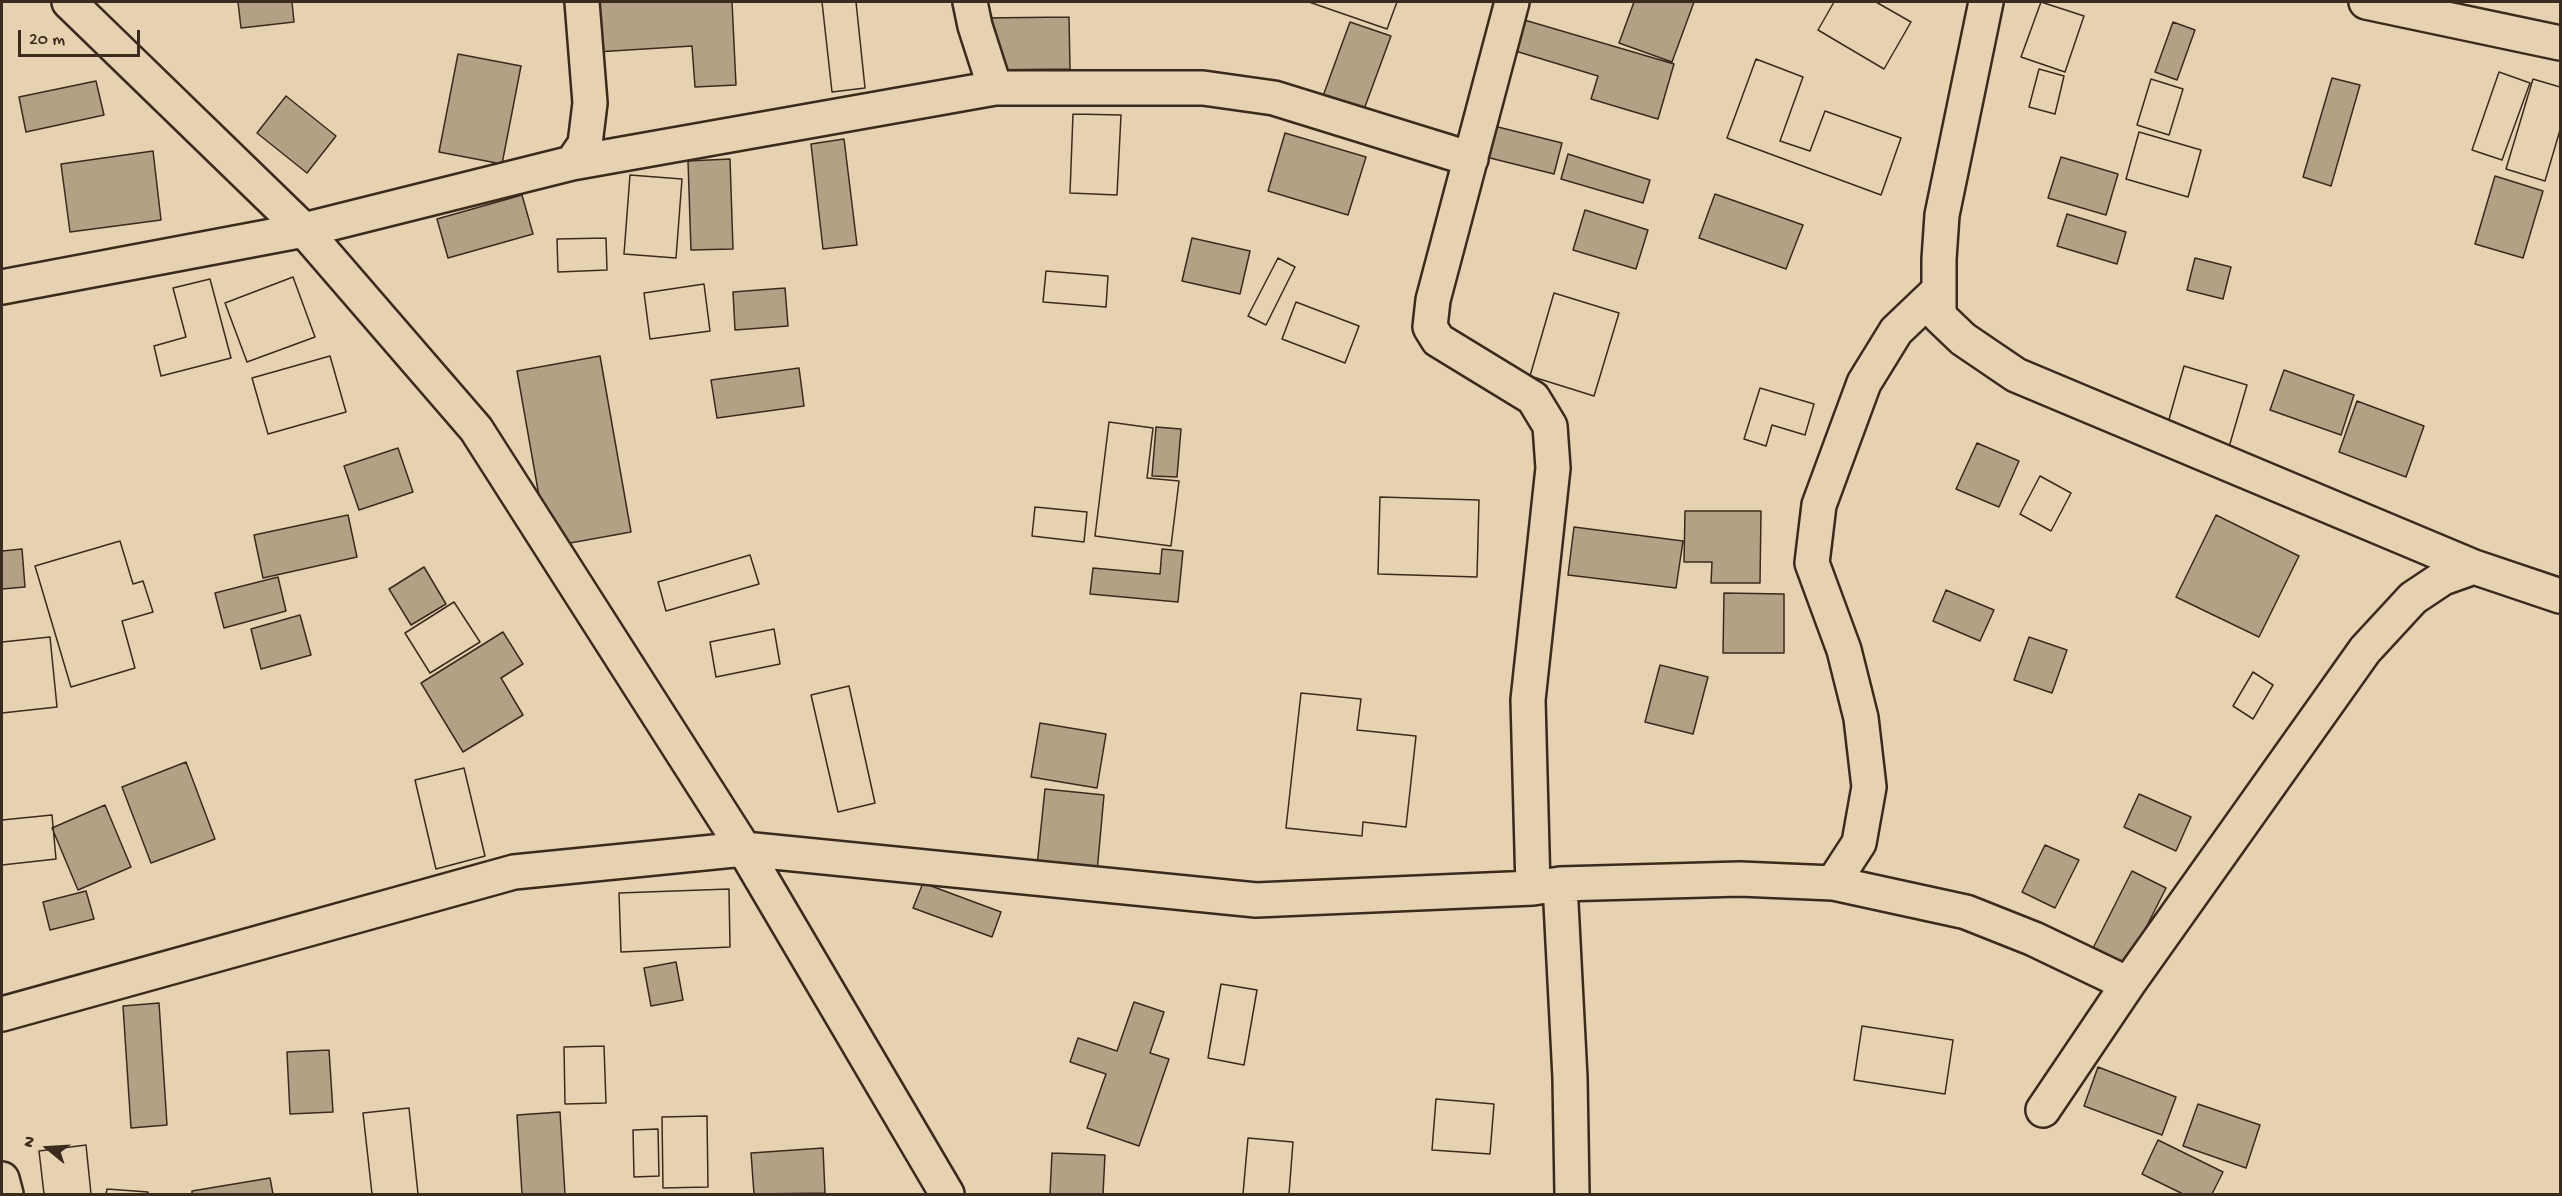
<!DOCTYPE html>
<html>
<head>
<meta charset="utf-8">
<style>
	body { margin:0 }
	#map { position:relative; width:2562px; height:1196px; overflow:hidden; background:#e6d2b0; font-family:"Gochi Hand",sans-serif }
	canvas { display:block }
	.frame { position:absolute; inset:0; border:3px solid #3b2a1e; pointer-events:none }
	.north { position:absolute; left:18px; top:1118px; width:60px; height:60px; -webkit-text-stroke:4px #e6d2b0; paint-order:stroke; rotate:288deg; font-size:16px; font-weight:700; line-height:24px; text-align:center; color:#3b2a1e }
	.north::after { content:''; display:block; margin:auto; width:21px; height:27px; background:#3b2a1e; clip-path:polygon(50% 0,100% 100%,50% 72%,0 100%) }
	.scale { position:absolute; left:18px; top:30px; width:122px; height:27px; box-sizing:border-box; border:3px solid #3b2a1e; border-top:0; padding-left:8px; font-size:18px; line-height:21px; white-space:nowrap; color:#3b2a1e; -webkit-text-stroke:4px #e6d2b0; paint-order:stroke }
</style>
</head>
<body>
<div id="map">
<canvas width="2562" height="1196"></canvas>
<div class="frame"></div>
<div class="north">N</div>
<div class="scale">20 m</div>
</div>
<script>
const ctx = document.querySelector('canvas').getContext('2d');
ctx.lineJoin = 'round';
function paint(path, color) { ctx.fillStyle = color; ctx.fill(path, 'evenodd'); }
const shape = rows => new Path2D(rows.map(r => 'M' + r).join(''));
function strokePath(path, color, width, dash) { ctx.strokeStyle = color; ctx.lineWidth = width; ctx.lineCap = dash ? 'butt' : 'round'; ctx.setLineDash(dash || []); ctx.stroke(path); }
const building = shape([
	[238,2,292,2,294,22,241,28,238,2],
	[594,2,732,2,736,85,695,87,692,46,596,52,594,2],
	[822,2,856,2,865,88,832,92,822,2],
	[822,2,856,2,865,88,832,92,822,2],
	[1309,2,1397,2,1387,29,1309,2],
	[1309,2,1397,2,1387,29,1309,2],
	[1634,2,1694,2,1672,62,1619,43,1634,2],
	[1834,2,1876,2,1911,22,1884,69,1818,30,1834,2],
	[1834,2,1876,2,1911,22,1884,69,1818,30,1834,2],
	[2041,2,2084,16,2065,72,2021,57,2041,2],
	[2041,2,2084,16,2065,72,2021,57,2041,2],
	[1069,17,1070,69,983,70,982,18,1069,17],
	[1521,19,1674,64,1658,119,1591,99,1598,76,1512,50,1521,19],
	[1350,22,1391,36,1363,112,1323,96,1350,22],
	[2173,22,2195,30,2177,80,2155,72,2173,22],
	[458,54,521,66,502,164,439,152,458,54],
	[1756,59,1803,77,1780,141,1810,151,1825,111,1901,138,1881,195,1727,138,1756,59],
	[1756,59,1803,77,1780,141,1810,151,1825,111,1901,138,1881,195,1727,138,1756,59],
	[2039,69,2064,76,2055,114,2029,107,2039,69],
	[2039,69,2064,76,2055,114,2029,107,2039,69],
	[2499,72,2530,83,2502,160,2472,150,2499,72],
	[2499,72,2530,83,2502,160,2472,150,2499,72],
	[2332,78,2360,85,2331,186,2303,177,2332,78],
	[2151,79,2183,89,2169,135,2137,125,2151,79],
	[2151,79,2183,89,2169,135,2137,125,2151,79],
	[2533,79,2560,87,2560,130,2545,181,2506,169,2533,79],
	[2533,79,2560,87,2560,130,2545,181,2506,169,2533,79],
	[96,81,104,115,26,132,19,97,96,81],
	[286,96,336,136,307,173,257,133,286,96],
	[1073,114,1121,115,1117,195,1070,193,1073,114],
	[1073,114,1121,115,1117,195,1070,193,1073,114],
	[1486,124,1562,143,1554,174,1478,155,1486,124],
	[2139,132,2201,150,2188,197,2126,179,2139,132],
	[2139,132,2201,150,2188,197,2126,179,2139,132],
	[1285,133,1366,157,1348,215,1268,191,1285,133],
	[844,139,857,245,823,249,811,144,844,139],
	[153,151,161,220,70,232,61,164,153,151],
	[1568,154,1650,180,1643,203,1561,179,1568,154],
	[2061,157,2118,174,2106,215,2048,198,2061,157],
	[730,159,733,249,691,250,688,161,730,159],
	[630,175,682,179,676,258,624,254,630,175],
	[630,175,682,179,676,258,624,254,630,175],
	[2495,176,2543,191,2523,258,2475,244,2495,176],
	[1715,194,1803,225,1786,269,1699,238,1715,194],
	[522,195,533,234,448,258,437,219,522,195],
	[1585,210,1648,230,1636,269,1573,250,1585,210],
	[2067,214,2126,232,2117,264,2057,246,2067,214],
	[606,238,607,270,558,272,557,239,606,238],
	[606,238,607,270,558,272,557,239,606,238],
	[1192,238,1250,251,1240,294,1182,281,1192,238],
	[1278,258,1295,267,1266,325,1248,316,1278,258],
	[1278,258,1295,267,1266,325,1248,316,1278,258],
	[2195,258,2231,267,2223,299,2187,290,2195,258],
	[1046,271,1108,276,1106,307,1043,302,1046,271],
	[1046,271,1108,276,1106,307,1043,302,1046,271],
	[293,277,315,337,247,362,225,303,293,277],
	[293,277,315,337,247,362,225,303,293,277],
	[210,279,231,358,161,376,154,346,186,337,173,288,210,279],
	[210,279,231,358,161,376,154,346,186,337,173,288,210,279],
	[704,284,710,331,650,339,644,293,704,284],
	[704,284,710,331,650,339,644,293,704,284],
	[785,288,788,326,735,330,733,292,785,288],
	[1554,293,1619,313,1594,396,1530,376,1554,293],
	[1554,293,1619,313,1594,396,1530,376,1554,293],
	[1296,302,1359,326,1345,363,1282,339,1296,302],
	[1296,302,1359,326,1345,363,1282,339,1296,302],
	[330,356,346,412,268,434,252,378,330,356],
	[330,356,346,412,268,434,252,378,330,356],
	[600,356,631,532,548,547,517,371,600,356],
	[2184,366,2247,385,2229,447,2166,430,2184,366],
	[2184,366,2247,385,2229,447,2166,430,2184,366],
	[799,368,804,406,717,418,711,380,799,368],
	[2284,370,2354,395,2341,435,2270,410,2284,370],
	[1760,388,1814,404,1805,435,1772,425,1766,446,1744,439,1760,388],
	[1760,388,1814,404,1805,435,1772,425,1766,446,1744,439,1760,388],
	[2357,401,2424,426,2406,477,2339,452,2357,401],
	[1109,422,1153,428,1147,478,1179,481,1171,546,1095,536,1109,422],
	[1109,422,1153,428,1147,478,1179,481,1171,546,1095,536,1109,422],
	[1156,427,1181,429,1177,477,1152,476,1156,427],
	[1977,443,2019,461,1999,507,1956,489,1977,443],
	[398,448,413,492,359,510,344,466,398,448],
	[2040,476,2071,493,2051,531,2020,514,2040,476],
	[2040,476,2071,493,2051,531,2020,514,2040,476],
	[1380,497,1479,500,1477,577,1378,574,1380,497],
	[1380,497,1479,500,1477,577,1378,574,1380,497],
	[1035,507,1087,512,1084,542,1032,536,1035,507],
	[1035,507,1087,512,1084,542,1032,536,1035,507],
	[1685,511,1761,511,1760,583,1711,583,1712,562,1684,562,1685,511],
	[348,515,357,557,263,578,254,535,348,515],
	[2216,515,2299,556,2259,637,2176,597,2216,515],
	[1574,527,1683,541,1676,588,1568,575,1574,527],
	[120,541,133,584,143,581,153,612,122,621,135,668,71,687,35,566,120,541],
	[120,541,133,584,143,581,153,612,122,621,135,668,71,687,35,566,120,541],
	[22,549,25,587,2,589,2,551,22,549],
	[1162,549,1183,551,1178,602,1090,594,1093,568,1160,574,1162,549],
	[750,555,759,584,666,611,658,582,750,555],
	[750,555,759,584,666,611,658,582,750,555],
	[424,567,446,604,411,625,389,589,424,567],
	[278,577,286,611,224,628,215,593,278,577],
	[1946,590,1994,610,1980,641,1933,621,1946,590],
	[1724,593,1784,594,1784,653,1723,653,1724,593],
	[454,602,480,642,430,673,405,633,454,602],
	[454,602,480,642,430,673,405,633,454,602],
	[300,615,311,655,261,669,251,629,300,615],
	[774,629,780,664,716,677,710,642,774,629],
	[774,629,780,664,716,677,710,642,774,629],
	[503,632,523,664,501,678,523,715,463,752,421,683,503,632],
	[50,637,57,707,2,713,2,642,50,637],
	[50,637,57,707,2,713,2,642,50,637],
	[2029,637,2067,650,2052,693,2014,680,2029,637],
	[1660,665,1708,677,1693,734,1645,722,1660,665],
	[2253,672,2273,685,2253,719,2233,706,2253,672],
	[2253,672,2273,685,2253,719,2233,706,2253,672],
	[849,686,875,803,838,812,811,695,849,686],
	[849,686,875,803,838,812,811,695,849,686],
	[1301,693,1361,699,1357,730,1416,736,1406,827,1363,822,1362,836,1286,828,1301,693],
	[1301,693,1361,699,1357,730,1416,736,1406,827,1363,822,1362,836,1286,828,1301,693],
	[1040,723,1106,734,1097,788,1031,777,1040,723],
	[186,762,215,839,151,863,122,787,186,762],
	[464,768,485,856,436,869,415,780,464,768],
	[464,768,485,856,436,869,415,780,464,768],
	[1045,789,1104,795,1097,872,1037,866,1045,789],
	[2139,794,2191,817,2176,851,2124,827,2139,794],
	[105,805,131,867,78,890,52,828,105,805],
	[52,815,56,859,2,865,2,820,52,815],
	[52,815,56,859,2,865,2,820,52,815],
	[2045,845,2079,860,2055,908,2022,892,2045,845],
	[2132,871,2166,888,2122,975,2088,958,2132,871],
	[923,883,1001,912,992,937,913,908,923,883],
	[729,889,730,947,621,952,619,893,729,889],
	[729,889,730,947,621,952,619,893,729,889],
	[86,891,94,919,50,930,43,902,86,891],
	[676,962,683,1000,651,1006,644,968,676,962],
	[1221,984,1257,990,1244,1065,1208,1058,1221,984],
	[1221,984,1257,990,1244,1065,1208,1058,1221,984],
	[1134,1002,1164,1012,1150,1053,1169,1059,1139,1146,1087,1128,1106,1074,1070,1062,1078,1038,1117,1051,1134,1002],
	[159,1003,167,1125,131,1128,123,1006,159,1003],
	[1862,1026,1953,1040,1945,1094,1854,1080,1862,1026],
	[1862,1026,1953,1040,1945,1094,1854,1080,1862,1026],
	[604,1046,606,1103,565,1104,564,1047,604,1046],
	[604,1046,606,1103,565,1104,564,1047,604,1046],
	[329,1050,333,1112,290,1114,287,1052,329,1050],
	[2098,1067,2176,1097,2162,1135,2084,1106,2098,1067],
	[1436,1099,1494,1104,1490,1154,1432,1150,1436,1099],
	[1436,1099,1494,1104,1490,1154,1432,1150,1436,1099],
	[2198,1104,2260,1125,2246,1168,2183,1146,2198,1104],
	[409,1108,418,1194,372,1194,363,1113,409,1108],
	[409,1108,418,1194,372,1194,363,1113,409,1108],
	[560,1112,565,1194,522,1194,517,1115,560,1112],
	[707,1116,708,1187,663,1188,662,1117,707,1116],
	[707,1116,708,1187,663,1188,662,1117,707,1116],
	[658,1129,659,1176,634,1177,633,1130,658,1129],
	[658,1129,659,1176,634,1177,633,1130,658,1129],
	[1248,1138,1293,1142,1289,1194,1243,1194,1248,1138],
	[1248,1138,1293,1142,1289,1194,1243,1194,1248,1138],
	[2158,1140,2223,1172,2212,1194,2183,1194,2142,1174,2158,1140],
	[86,1145,91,1194,44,1194,39,1151,86,1145],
	[86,1145,91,1194,44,1194,39,1151,86,1145],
	[823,1148,825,1193,754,1194,751,1153,823,1148],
	[1052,1153,1105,1155,1103,1194,1050,1194,1052,1153],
	[270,1178,273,1194,192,1194,192,1191,270,1178],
	[107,1189,148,1192,148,1194,106,1194,107,1189],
	[107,1189,148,1192,148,1194,106,1194,107,1189]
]);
paint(building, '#b4a185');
strokePath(building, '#3b2a1e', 1.5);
const minor = shape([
	[69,2,304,230,476,429,744,849,947,1194],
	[970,2,975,26,995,88],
	[1986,2,1942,215,1939,259,1939,316,1963,339,2016,375,2474,567],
	[2366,2,2560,43],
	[572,163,585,144,590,103,582,2],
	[2,287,304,230,572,163,995,88,1203,88,1274,98,1471,159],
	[1833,883,1859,843,1869,787,1861,718,1844,650,1812,563,1819,505,1864,383,1896,331,1939,290],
	[1560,884,1570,1078,1572,1194],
	[1533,888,1560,884,1740,879,1833,883,1966,912,2034,939,2128,984],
	[2,1014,514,872,744,849,1256,900,1533,888,1528,700,1553,468,1550,426,1533,398,1438,340,1430,327,1433,300,1512,2],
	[2043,1110,2128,984,2365,650,2413,598,2443,578,2474,567,2560,596],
	[2,1179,6,1194]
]);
strokePath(minor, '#3b2a1e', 38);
strokePath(minor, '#e6d2b0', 33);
</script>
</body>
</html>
